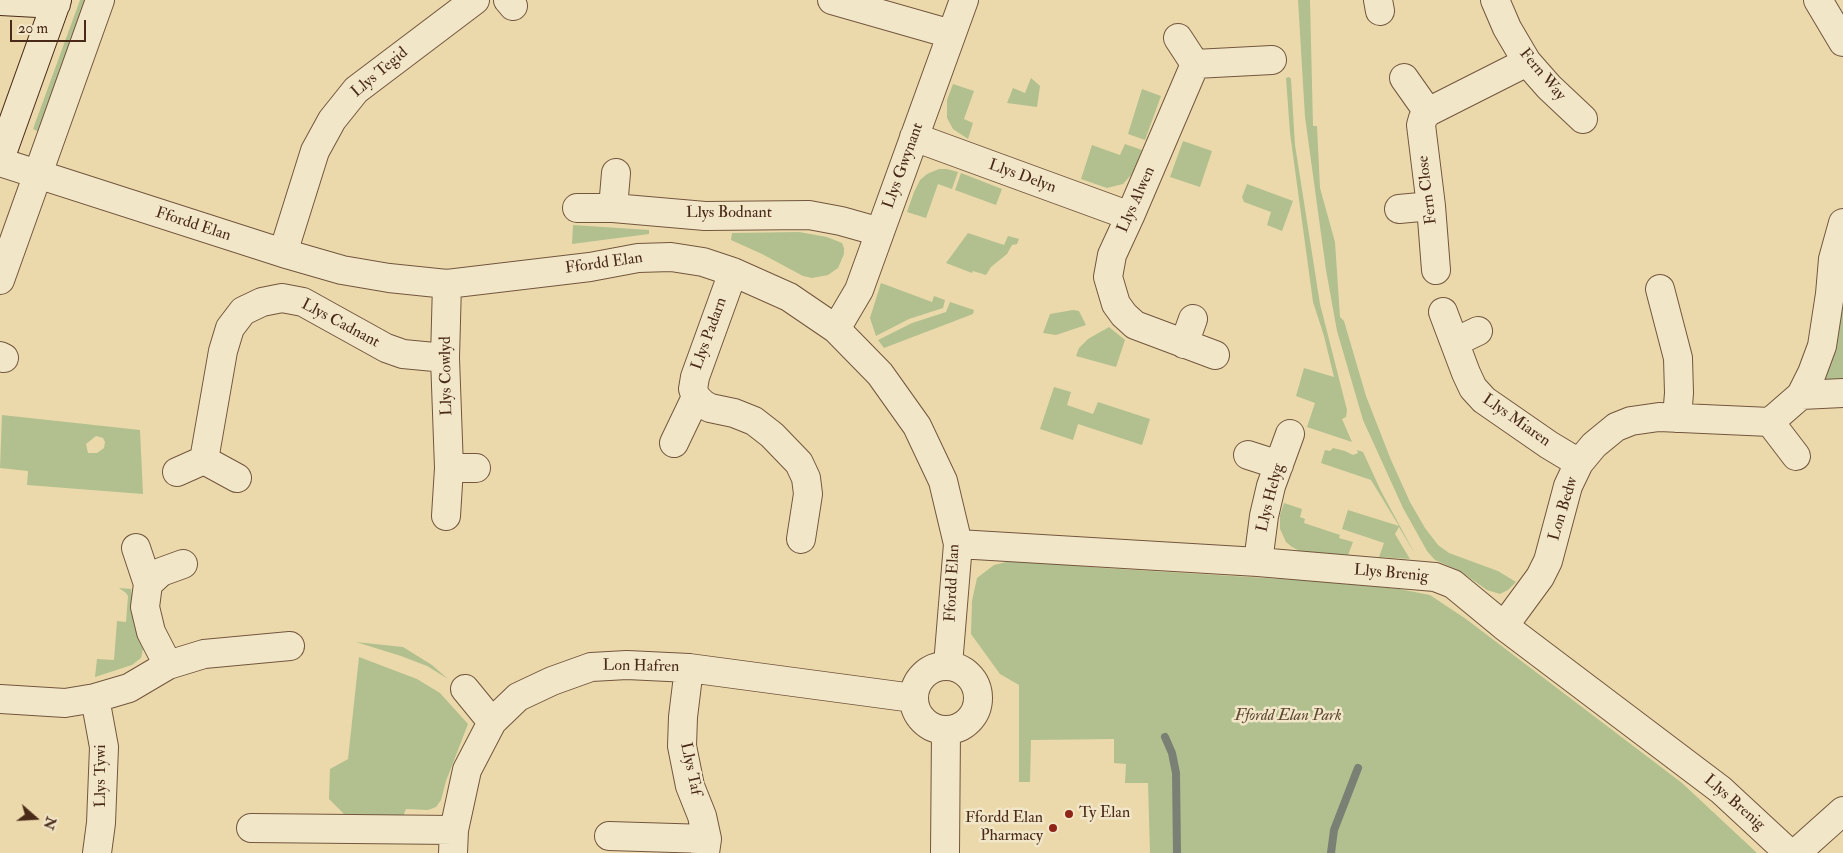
<!DOCTYPE html>
<html>
<head>
<meta charset="utf-8">
<style>
	body { margin:0 }
	#map { position:relative; width:1843px; height:853px; overflow:hidden; background:#ebd9ac; font-family:"IM FELL Double Pica",serif }
	canvas { display:block }
	.north { position:absolute; left:10px; top:793px; width:50px; height:50px; -webkit-text-stroke:4px #f2e6c9; paint-order:stroke; rotate:109deg; font-size:14px; font-weight:700; line-height:20px; text-align:center; color:#492a18 }
	.north::after { content:''; display:block; margin:auto; width:18px; height:22px; background:#492a18; clip-path:polygon(50% 0,100% 100%,50% 72%,0 100%) }
	.scale { position:absolute; left:10px; top:20px; width:76px; height:22px; box-sizing:border-box; border:2px solid #492a18; border-top:0; padding-left:6px; font-size:15px; line-height:18px; white-space:nowrap; color:#492a18; -webkit-text-stroke:4px #f2e6c9; paint-order:stroke }
</style>
</head>
<body>
<div id="map">
<canvas width="1843" height="853"></canvas>
<div class="north">N</div>
<div class="scale">20 m</div>
</div>
<script>
const ctx = document.querySelector('canvas').getContext('2d');
ctx.lineJoin = 'round';
function paint(path, color) { ctx.fillStyle = color; ctx.fill(path, 'evenodd'); }
const shape = rows => new Path2D(rows.map(r => 'M' + r).join(''));
function strokePath(path, color, width, dash) { ctx.strokeStyle = color; ctx.lineWidth = width; ctx.lineCap = dash ? 'butt' : 'round'; ctx.setLineDash(dash || []); ctx.stroke(path); }
function label(font, color, halo, rows, align = 'center') {
  ctx.font = font + ' "IM FELL Double Pica",serif'; ctx.lineWidth = 5; ctx.setLineDash([]); ctx.textBaseline = 'middle'; ctx.strokeStyle = halo; ctx.fillStyle = color; for (const [text, x, y, turn = 0] of rows) {
    ctx.save(); ctx.translate(x, y); ctx.rotate((+turn || 0) * Math.PI / 180); ctx.textAlign = isNaN(turn) ? turn : align; if (halo) ctx.strokeText(text, 0, 0); ctx.fillText(text, 0, 0); ctx.restore();
  }
}
paint(shape([
	[80,0,93,0,41,133,33,129],
	[1298,0,1310,0,1313,126,1317,126,1320,188,1335,242,1340,317,1344,321,1366,396,1391,460,1410,502,1425,528,1438,545,1449,553,1498,571,1516,582,1508,590,1500,594,1487,590,1460,571,1435,560,1427,551,1403,508,1363,420,1337,331,1326,270,1305,117],
	[1289,77,1291,79,1295,145,1320,304,1347,410,1346,417,1342,419,1352,442,1307,427,1315,403,1296,396,1304,368,1334,377,1324,336,1313,302,1290,133,1286,78],
	[1031,78,1040,86,1037,107,1007,103,1013,88,1025,93],
	[953,84,974,91,964,119,973,123,968,139,953,129,947,118,947,100],
	[1142,89,1161,96,1145,140,1128,134],
	[1183,141,1212,151,1200,187,1170,177],
	[1125,144,1142,150,1132,174,1123,184,1107,188,1081,179,1092,145,1120,155],
	[939,169,947,169,958,172,952,189,938,184,926,218,907,212,914,192,920,180,927,174],
	[961,173,1002,189,996,205,955,190],
	[1247,184,1293,201,1282,231,1267,225,1271,212,1244,202,1242,197],
	[573,225,649,230,649,234,572,244],
	[799,232,827,237,842,243,844,248,844,254,838,268,828,275,812,278,803,276,762,254,731,240,732,233],
	[968,233,1004,245,1008,236,1019,239,1017,244,1012,245,1007,254,991,267,986,275,973,271,972,273,946,263],
	[1843,270,1843,383,1819,387],
	[881,283,932,302,934,296,945,300,943,308,909,319,876,336,870,318],
	[950,302,974,310,973,314,884,348,878,340,912,323,946,312],
	[1073,310,1079,311,1086,325,1056,335,1043,333,1050,314],
	[1109,327,1125,340,1116,367,1076,356,1079,348,1088,339],
	[1054,387,1071,392,1067,405,1093,414,1098,402,1150,419,1142,445,1078,424,1073,440,1040,429],
	[2,415,140,430,143,494,27,485,28,471,0,468],
	[96,436,103,438,105,442,104,448,97,453,88,453,86,444],
	[1333,448,1345,451,1353,455,1358,453,1357,450,1363,452,1381,491,1415,554,1399,527,1395,534,1410,559,1379,557,1384,543,1342,529,1348,510,1399,526,1371,480,1321,463,1325,450,1330,451],
	[1284,503,1302,509,1300,517,1305,519,1304,523,1340,535,1339,538,1353,542,1348,555,1302,552,1292,547,1286,542,1280,529,1280,515],
	[1014,560,1103,568,1314,581,1399,589,1430,595,1466,619,1682,783,1757,853,1150,853,1148,783,1125,783,1126,764,1114,763,1114,739,1031,740,1030,782,1019,782,1019,685,1000,674,971,634,972,601,977,578,994,565],
	[119,588,131,589,133,605,143,649,141,658,132,665,95,677,97,659,114,660,117,621,126,622,128,596,126,593],
	[356,642,403,647,432,665,448,679,427,666,401,656],
	[359,657,417,679,440,693,468,724,446,781,441,800,436,807,428,810,406,809,402,819,345,815,329,799,330,769,348,759]
]), '#b1c08e');
strokePath(shape([
	[1165,737,1172,753,1176,773,1177,853],
	[1331,853,1334,830,1358,768]
]), '#7a8074', 8);
const street = shape([
	[508,0,513,6],
	[832,0,951,34],
	[1378,0,1380,11],
	[1495,0,1507,28,1527,62,1549,87,1583,119],
	[1818,0,1843,42],
	[1178,38,1195,64],
	[1404,78,1428,112],
	[914,137,1130,216],
	[0,162,283,253,342,270,389,278,447,284,590,267,638,258,671,257,703,262,733,272,789,297,836,329,880,374,917,426,943,481,958,544,948,665],
	[577,208,613,208,705,216,809,215,841,221,880,232],
	[613,208,616,173],
	[1399,209,1431,206],
	[283,253,315,151,332,120,356,90,475,0],
	[1436,270,1431,206,1421,125,1423,118,1428,112,1527,62],
	[733,272,695,377,693,389,696,397,703,404,710,408,734,413,754,421,772,435,799,463,806,478,808,494,801,539],
	[0,280,100,0],
	[1660,289,1678,358,1679,393,1677,418],
	[1443,312,1466,373,1473,388,1484,400,1549,445,1579,463],
	[836,329,859,290,964,0],
	[1455,342,1478,331],
	[1184,344,1193,319],
	[1215,355,1135,325,1124,315,1116,304,1108,277,1112,255,1130,216,1195,64,1272,60],
	[0,356,4,358],
	[1801,395,1843,393],
	[1770,422,1801,395,1812,373,1822,346,1830,294,1833,259,1843,223],
	[674,443,696,397],
	[1248,455,1279,465],
	[204,460,223,351,230,328,243,311,262,302,282,298,303,302,386,348,403,354,445,358],
	[449,468,476,468],
	[177,472,204,460,237,478],
	[446,516,449,468,445,358,447,284],
	[958,544,1258,562,1435,577,1453,584,1504,626,1721,790,1789,853],
	[136,548,148,584],
	[1258,562,1264,516,1271,486,1290,434],
	[1504,626,1540,577,1548,561,1568,486,1579,463,1594,445,1616,427,1631,421,1659,417,1770,422,1796,456],
	[168,665,151,632,145,607,148,584,161,572,183,564],
	'914 698a32 32 0 1 1 64 0a32 32 0 1 1-64 0Z',
	[689,668,683,717,682,746,690,786,702,816,707,839,705,853],
	[465,689,492,722],
	[95,698,104,747,101,823,97,853],
	[0,699,65,703,95,698,129,688,168,665,204,654,290,646],
	[251,828,454,830],
	[609,836,707,839],
	[453,853,454,830,467,770,492,722,518,697,552,681,591,667,627,665,689,668,913,698],
	[945,853,946,730],
	[1796,853,1843,811]
]);
const secondary = shape([
	[0,1,56,4],
	[0,159,57,0]
]);
strokePath(street, '#72563d', 30);
strokePath(secondary, '#492a18', 30);
strokePath(street, '#f2e6c9', 28);
strokePath(secondary, '#f2e6c9', 28);
for (const [x, y, r, color] of [
	[1069,814,5,"#8f2418"],
	[1053,828,5,"#8f2418"]
]) { const dot = new Path2D(); dot.arc(x, y, r, 0, 2 * Math.PI); ctx.fillStyle = color; ctx.fill(dot); strokePath(dot, '#f2e6c9', 2); }
label('16px', '#492a18', '#f2e6c9', [
	["Llys Tegid",380,73,-40],
	["Fern Way",1542,75,50],
	["Llys Gwynant",904,166,-70],
	["Llys Delyn",1022,177,20],
	["Fern Close",1428,190,-97],
	["Llys Alwen",1137,200,-66],
	["Llys Bodnant",729,214],
	["Ffordd Elan",193,225,18],
	["Ffordd Elan",604,264,-8],
	["Llys Cadnant",340,324,28],
	["Llys Padarn",710,334,-70],
	["Llys Cowlyd",447,376,-91],
	["Llys Miaren",1516,421,35],
	["Llys Helyg",1271,498,-76],
	["Lon Bedw",1564,509,-73],
	["Llys Brenig",1391,574,5],
	["Ffordd Elan",953,583,-87],
	["Lon Hafren",641,667,1],
	["Llys Taf",690,769,78],
	["Llys Tywi",102,776,-90],
	["Llys Brenig",1734,803,41]
]);
label('italic 16px', '#5e4830', '#f2e6c9', [
	["Ffordd Elan Park",1288,717]
]);
label('16px', '#492a18', '#f2e6c9', [
	["Ty Elan",1079,814],
	["Ffordd Elan",1043,819,"right"],
	["Pharmacy",1043,837,"right"]
], 'left');
</script>
</body>
</html>
